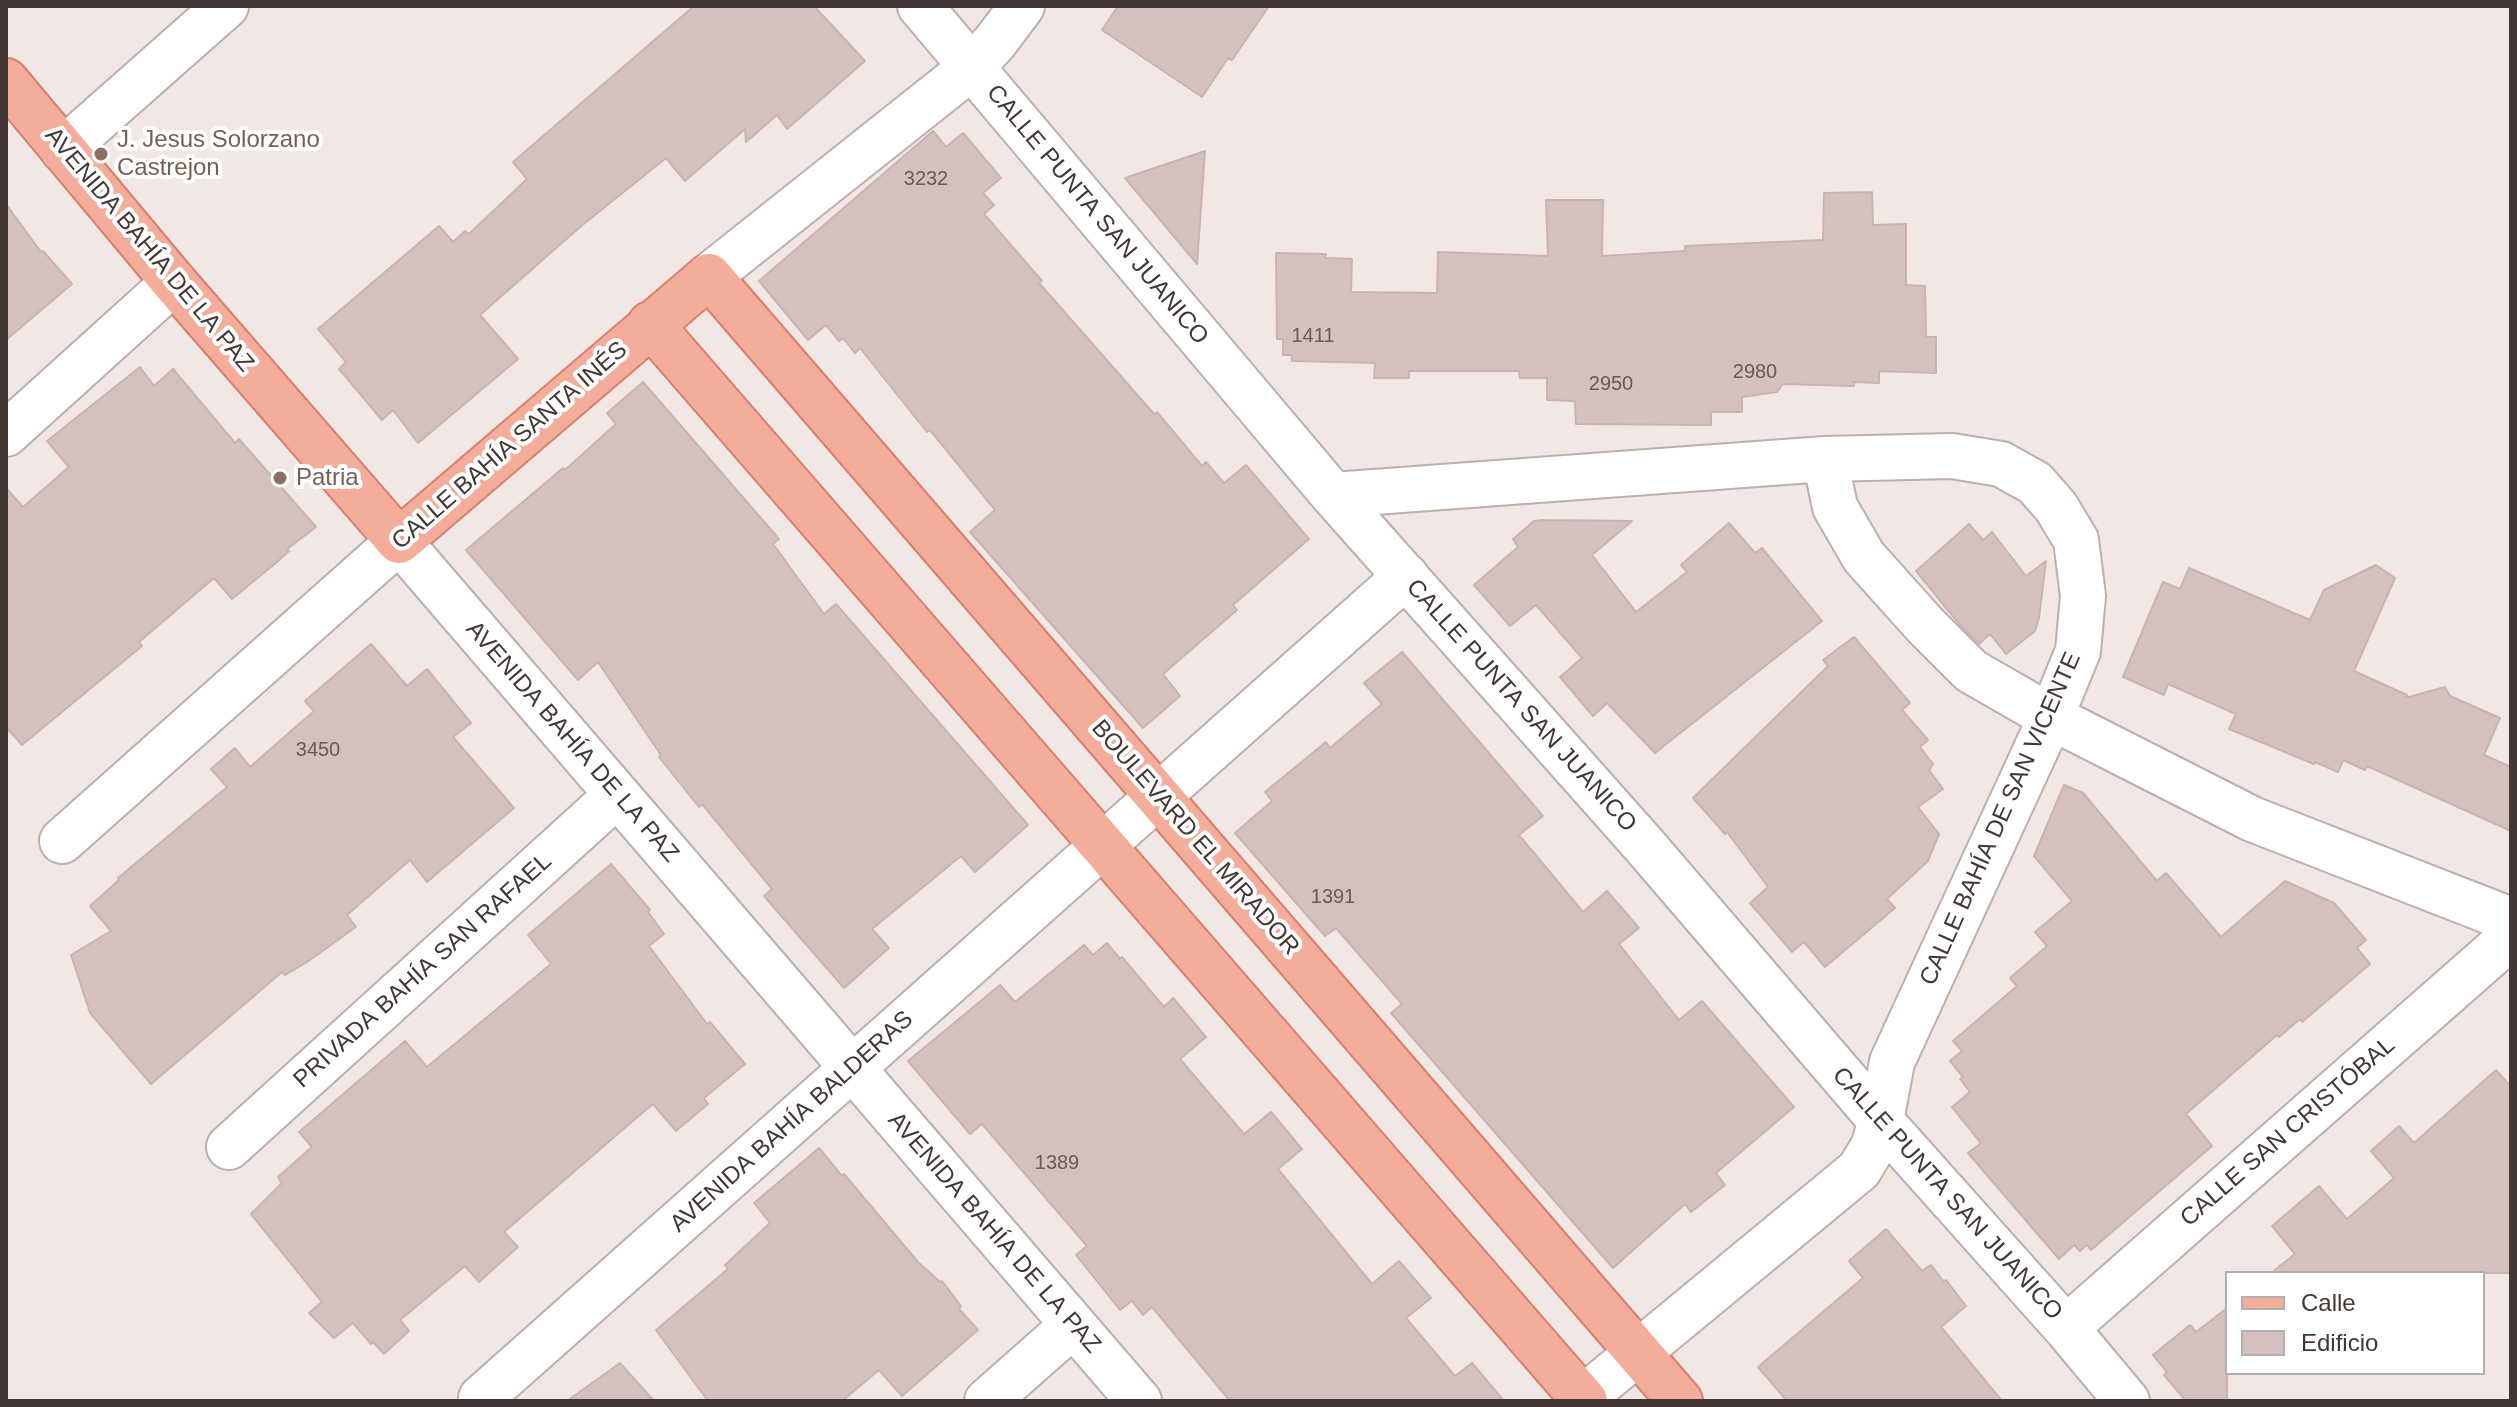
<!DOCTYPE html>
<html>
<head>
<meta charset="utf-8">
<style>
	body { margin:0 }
	#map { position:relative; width:2517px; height:1407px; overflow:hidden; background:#f1e7e5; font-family:Helvetica,sans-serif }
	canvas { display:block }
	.frame { position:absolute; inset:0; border:8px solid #433735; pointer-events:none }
	.legend { position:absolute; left:2225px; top:1271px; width:260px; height:104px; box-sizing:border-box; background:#fff; border:2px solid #b4afae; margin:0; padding:10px 14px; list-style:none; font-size:24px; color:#433735 }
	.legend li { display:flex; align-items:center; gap:16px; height:40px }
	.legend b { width:40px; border:2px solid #b4afae }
</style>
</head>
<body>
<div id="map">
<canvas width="2517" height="1407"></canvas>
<div class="frame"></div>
<ul class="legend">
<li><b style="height:10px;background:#f4ad9b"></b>Calle</li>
<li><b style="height:22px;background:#d4c1bf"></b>Edificio</li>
</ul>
</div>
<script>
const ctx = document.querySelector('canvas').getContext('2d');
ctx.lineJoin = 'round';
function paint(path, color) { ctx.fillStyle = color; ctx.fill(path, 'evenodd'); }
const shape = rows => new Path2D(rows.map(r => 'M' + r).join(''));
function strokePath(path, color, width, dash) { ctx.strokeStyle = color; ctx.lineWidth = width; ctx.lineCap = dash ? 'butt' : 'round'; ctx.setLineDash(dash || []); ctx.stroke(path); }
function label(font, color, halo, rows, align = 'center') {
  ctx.font = font + ' Helvetica,sans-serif'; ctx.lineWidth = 8; ctx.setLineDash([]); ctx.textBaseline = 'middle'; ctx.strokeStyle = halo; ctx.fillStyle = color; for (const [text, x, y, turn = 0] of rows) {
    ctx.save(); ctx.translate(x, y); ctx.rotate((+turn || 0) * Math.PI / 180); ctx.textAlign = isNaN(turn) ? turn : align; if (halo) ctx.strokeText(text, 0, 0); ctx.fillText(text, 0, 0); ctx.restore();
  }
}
const building = shape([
	[694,6,814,6,865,61,787,129,777,115,746,142,745,129,685,181,666,158,580,227,480,315,518,359,418,443,393,410,382,420,339,369,346,362,318,329,439,226,453,242,465,231,469,234,527,179,513,162,694,6],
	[1118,6,1269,6,1232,60,1228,58,1202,97,1102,30,1118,6],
	[933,131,946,147,963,133,1001,178,983,193,994,205,984,214,1042,281,1039,283,1155,415,1157,412,1202,466,1206,462,1224,483,1246,465,1309,539,1233,605,1237,610,1163,674,1180,696,1143,728,970,532,995,510,930,430,927,432,860,348,855,353,843,338,839,341,826,325,808,340,759,281,933,131],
	[1205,151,1197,264,1125,178,1205,151],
	[1872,192,1873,225,1906,224,1906,285,1925,286,1926,337,1936,337,1936,373,1879,371,1879,383,1854,382,1854,386,1783,384,1777,392,1742,397,1742,412,1711,412,1711,425,1576,424,1575,401,1547,400,1547,378,1520,378,1519,371,1409,371,1409,378,1374,378,1375,363,1292,361,1292,355,1283,355,1283,339,1277,339,1276,253,1326,254,1325,258,1352,259,1351,292,1437,293,1438,252,1548,256,1546,200,1603,200,1602,256,1685,251,1685,246,1823,240,1824,193,1872,192],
	[6,204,41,252,43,251,72,284,6,340,6,204],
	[140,367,154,386,173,369,235,443,239,439,316,527,287,549,289,551,277,562,232,599,214,578,139,642,142,646,22,745,6,727,6,488,23,507,69,467,47,441,140,367],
	[643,382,779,539,773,544,824,614,836,604,1028,825,975,872,961,856,872,929,889,948,844,988,764,896,772,889,702,804,699,807,659,757,661,755,598,662,578,680,466,550,563,468,565,470,616,424,607,413,643,382],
	[1544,520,1632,521,1592,555,1636,612,1687,572,1681,565,1729,523,1755,553,1762,548,1822,621,1655,753,1607,703,1593,716,1560,677,1582,658,1536,605,1510,626,1474,585,1518,547,1513,539,1534,521,1544,520],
	[1969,524,1983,540,1992,532,2026,576,2046,561,2039,618,2035,631,2006,654,1990,634,1979,644,1960,625,1916,571,1969,524],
	[2376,565,2395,578,2354,671,2407,695,2405,698,2445,687,2450,696,2500,718,2484,755,2511,767,2511,831,2367,766,2365,770,2343,760,2338,772,2315,762,2314,764,2229,729,2236,714,2168,684,2164,695,2123,677,2163,582,2180,589,2189,568,2310,620,2324,590,2376,565],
	[1854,637,1910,703,1902,710,1928,740,1920,747,1933,764,1929,770,1943,789,1918,807,1939,834,1928,861,1887,899,1895,908,1825,967,1804,942,1792,952,1750,903,1768,887,1727,832,1725,834,1693,798,1828,666,1823,660,1854,637],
	[371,644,407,686,427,669,471,723,453,737,514,808,427,882,410,860,347,915,356,927,307,962,285,975,282,972,151,1084,90,1013,71,955,111,931,90,906,119,880,118,878,227,787,211,769,235,748,250,767,314,711,305,701,371,644],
	[1402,652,1543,816,1519,835,1583,912,1607,891,1639,928,1619,944,1679,1020,1702,1001,1794,1107,1716,1173,1725,1185,1691,1212,1685,1204,1613,1268,1391,1013,1402,1004,1336,928,1325,936,1235,833,1272,801,1265,792,1326,742,1330,748,1382,704,1364,683,1402,652],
	[2064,785,2083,793,2157,881,2166,873,2221,937,2285,881,2334,903,2366,940,2357,948,2370,964,2302,1022,2300,1019,2279,1037,2277,1035,2186,1114,2212,1146,2091,1250,2087,1245,2080,1251,2074,1245,2059,1259,1968,1153,1981,1143,1952,1107,1970,1092,1960,1079,1963,1077,1950,1061,1962,1051,1953,1041,2017,986,2010,978,2047,946,2035,932,2072,901,2034,856,2064,785],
	[611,864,650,910,648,912,664,934,649,946,707,1024,710,1022,745,1064,704,1098,708,1104,676,1131,653,1104,634,1120,504,1232,518,1247,479,1282,465,1266,400,1320,409,1331,384,1354,373,1342,371,1344,353,1323,334,1338,309,1313,322,1302,251,1214,282,1183,278,1177,312,1147,299,1132,405,1041,427,1067,551,964,528,935,611,864],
	[1107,943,1120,959,1122,957,1164,1007,1173,998,1206,1037,1180,1059,1244,1134,1271,1112,1302,1149,1278,1169,1372,1284,1399,1261,1431,1298,1406,1318,1455,1376,1472,1363,1504,1401,1230,1401,1152,1307,1143,1315,1132,1301,1120,1310,1076,1255,1087,1246,982,1124,970,1134,908,1061,1000,985,1015,1002,1084,945,1093,955,1107,943],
	[2496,1070,2511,1087,2511,1273,2271,1273,2295,1254,2272,1226,2319,1186,2347,1219,2394,1178,2371,1151,2399,1126,2414,1143,2496,1070],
	[819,1148,842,1176,844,1174,918,1262,940,1282,942,1281,961,1306,959,1309,978,1330,902,1396,879,1370,842,1401,708,1401,656,1330,728,1269,725,1265,770,1223,754,1203,819,1148],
	[1886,1229,1922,1271,1931,1265,1944,1282,1946,1280,1966,1306,1941,1327,2002,1401,1787,1401,1758,1367,1863,1278,1849,1261,1886,1229],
	[2227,1308,2227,1401,2186,1401,2164,1375,2167,1372,2153,1355,2190,1325,2196,1332,2227,1308],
	[620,1363,654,1401,567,1401,620,1363]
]);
paint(building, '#d4c1bf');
strokePath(building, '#cbb2b0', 2);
const minor = shape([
	[920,6,1333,495,1644,845,1881,1121,2066,1328,2127,1401],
	[63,150,226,6],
	[709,276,972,67,995,42,1022,6],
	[6,434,174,282],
	[1825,459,1835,507,1864,557,1925,625,1971,671,2051,717,2252,819,2511,920],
	[1333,495,1825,459,1952,456,2001,464,2035,483,2056,507,2076,540,2083,596,2078,651,2051,717,1892,1062,1881,1121,1873,1147,1859,1170,1583,1398],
	[62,841,399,541,1139,1401],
	[229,1147,617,795],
	[2066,1328,2511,937],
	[481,1398,1406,576],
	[987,1401,1073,1325]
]);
const major = shape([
	[6,81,174,282,399,541,709,276,1680,1401],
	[650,324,1585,1401]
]);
strokePath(minor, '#beafac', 48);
strokePath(major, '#d7806d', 48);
strokePath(minor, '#fff', 44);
strokePath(major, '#f4ad9b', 44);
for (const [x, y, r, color] of [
	[101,154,8,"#8d6e63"],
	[280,478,8,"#8d6e63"]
]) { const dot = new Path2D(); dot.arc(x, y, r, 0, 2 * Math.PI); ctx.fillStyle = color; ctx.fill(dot); strokePath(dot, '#fff', 3); }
label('20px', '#675a58', null, [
	["3232",926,179],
	["1411",1313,336],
	["2980",1755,372],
	["2950",1611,384],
	["3450",318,750],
	["1391",1333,897],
	["1389",1057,1163]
]);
label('24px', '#785e54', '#fff', [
	["J. Jesus Solorzano",117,140],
	["Castrejon",117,168],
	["Patria",296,478]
], 'left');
label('24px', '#433735', '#fff', [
	["CALLE PUNTA SAN JUANICO",1097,215,50],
	["AVENIDA BAHÍA DE LA PAZ",149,250,50],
	["CALLE BAHÍA SANTA INÉS",510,446,-41],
	["CALLE PUNTA SAN JUANICO",1521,706,48],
	["AVENIDA BAHÍA DE LA PAZ",572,742,49],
	["CALLE BAHÍA DE SAN VICENTE",2001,819,-66],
	["BOULEVARD EL MIRADOR",1195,838,49],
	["PRIVADA BAHÍA SAN RAFAEL",423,971,-42],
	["AVENIDA BAHÍA BALDERAS",792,1122,-42],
	["CALLE SAN CRISTÓBAL",2288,1132,-41],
	["CALLE PUNTA SAN JUANICO",1947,1194,48],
	["AVENIDA BAHÍA DE LA PAZ",994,1233,49]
]);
</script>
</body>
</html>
